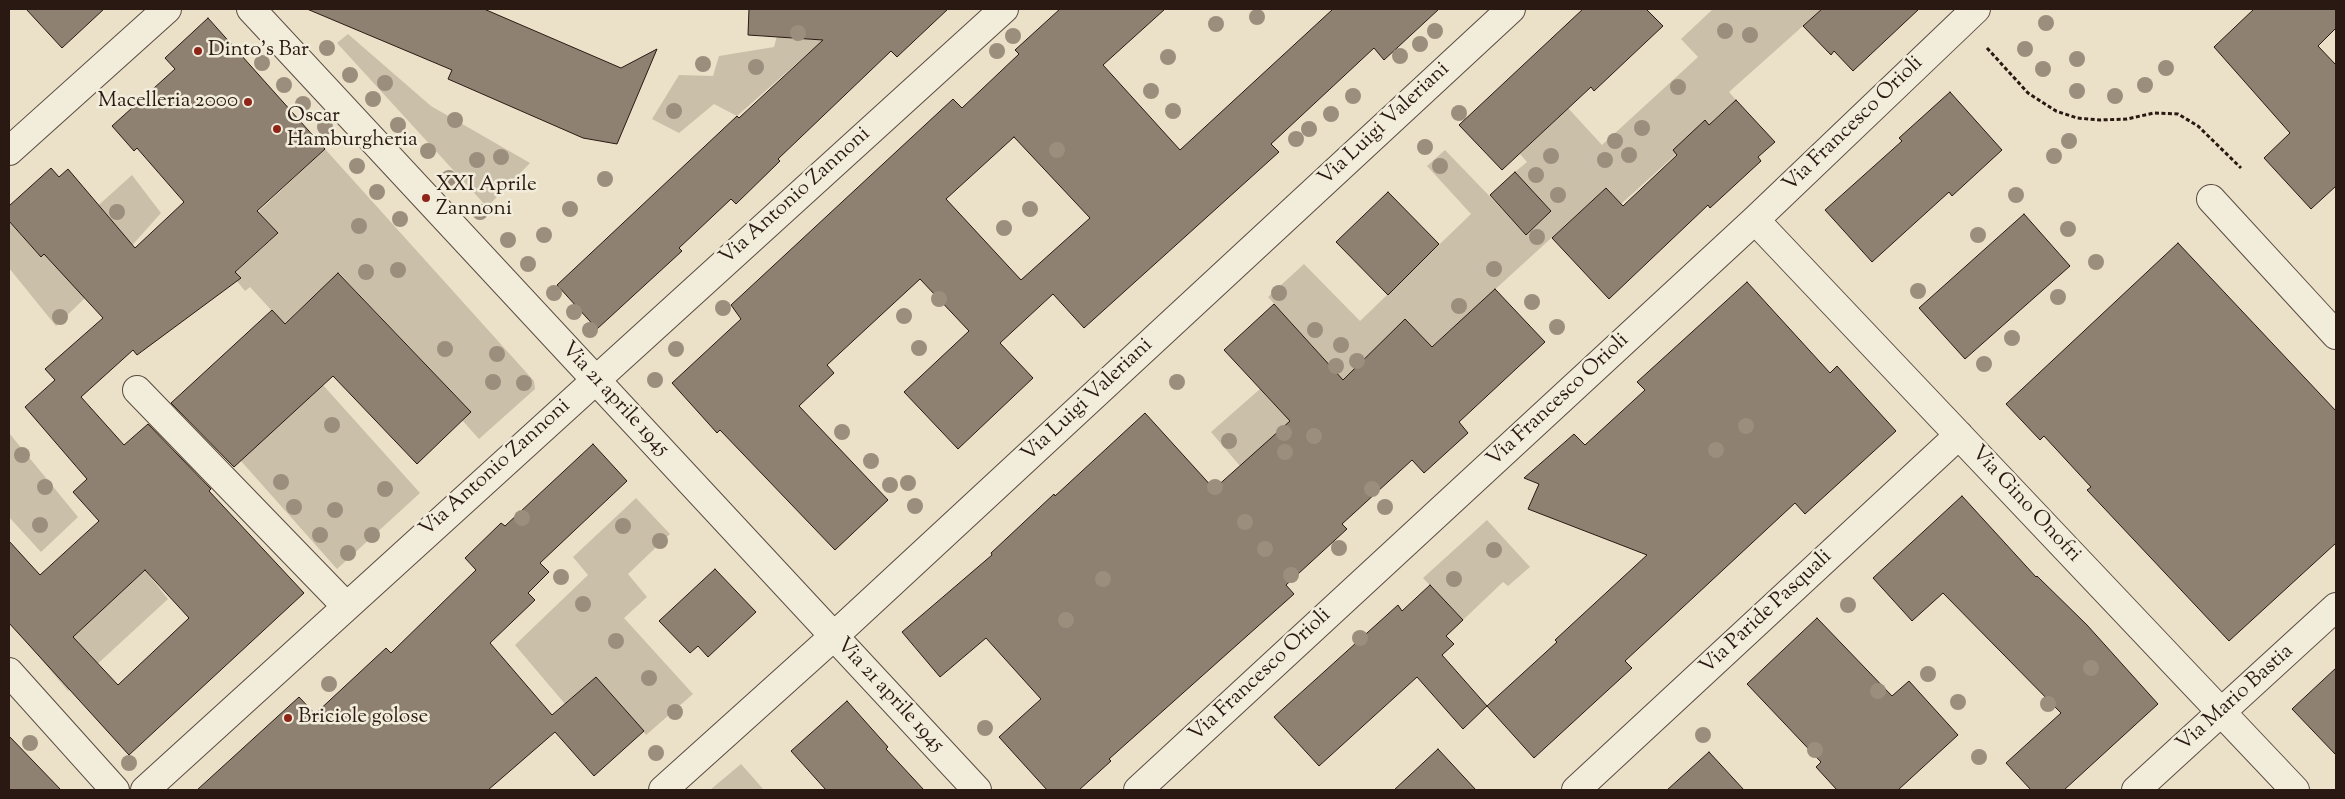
<!DOCTYPE html>
<html>
<head>
<meta charset="utf-8">
<style>
	body { margin:0 }
	#map { position:relative; width:2345px; height:799px; overflow:hidden; background:#ebe1c8; font-family:"Sorts Mill Goudy",serif }
	canvas { display:block }
	.frame { position:absolute; inset:0; border:10px solid #2a1912; pointer-events:none }
</style>
</head>
<body>
<div id="map">
<canvas width="2345" height="799"></canvas>
<div class="frame"></div>
</div>
<script>
const ctx = document.querySelector('canvas').getContext('2d');
ctx.lineJoin = 'round';
function paint(path, color) { ctx.fillStyle = color; ctx.fill(path, 'evenodd'); }
const shape = rows => new Path2D(rows.map(r => 'M' + r).join(''));
function strokePath(path, color, width, dash) { ctx.strokeStyle = color; ctx.lineWidth = width; ctx.lineCap = dash ? 'butt' : 'round'; ctx.setLineDash(dash || []); ctx.stroke(path); }
function label(font, color, halo, rows, align = 'center') {
  ctx.font = font + ' "Sorts Mill Goudy",serif'; ctx.lineWidth = 5; ctx.setLineDash([]); ctx.textBaseline = 'middle'; ctx.strokeStyle = halo; ctx.fillStyle = color; for (const [text, x, y, turn = 0] of rows) {
    ctx.save(); ctx.translate(x, y); ctx.rotate((+turn || 0) * Math.PI / 180); ctx.textAlign = isNaN(turn) ? turn : align; if (halo) ctx.strokeText(text, 0, 0); ctx.fillText(text, 0, 0); ctx.restore();
  }
}
paint(shape([
	[784,9,851,9,887,46,838,31,812,50,737,116,714,104,679,133,652,119,679,75,713,76,719,56,774,47],
	[1713,9,1822,9,1729,92,1736,100,1621,204,1606,188,1432,347,1404,361,1240,466,1211,432,1260,389,1275,404,1324,359,1268,297,1304,264,1360,321,1471,214,1427,166,1445,150,1526,234,1551,211,1515,172,1527,162,1520,154,1568,108,1602,145,1698,57,1681,39],
	[348,34,431,106,530,163,487,207,337,43],
	[325,149,534,381,535,389,479,439,462,420,471,412,339,273,284,324,250,287,245,291,232,275,278,234,258,212],
	[132,175,161,213,85,298,56,326,9,268,9,221,41,257],
	[305,365,420,493,337,569,241,461],
	[9,433,78,517,41,552,9,517],
	[636,498,670,534,628,574,647,597,624,618,693,694,646,735,610,693,565,704,515,645,588,575,573,557],
	[1487,520,1530,567,1508,586,1503,582,1463,620,1423,578],
	[145,570,168,599,68,691,29,645,54,622,70,639],
	[741,764,764,790,710,790]
]), '#cabfa9');
const building = shape([
	[26,9,104,9,62,48,26,9],
	[307,9,484,9,621,68,657,49,617,144,583,138,448,79,452,70,307,9],
	[749,9,948,9,897,57,891,51,778,159,780,161,736,204,731,199,679,248,682,251,597,329,557,285,737,116,739,118,823,40,748,35,749,9],
	[1060,9,1165,9,1103,65,1180,150,1333,9,1439,9,1384,60,1374,48,1271,144,1279,152,1084,328,1053,294,1000,343,1033,378,958,449,904,392,969,331,920,279,827,365,834,373,799,406,888,500,835,550,720,430,717,433,672,383,741,319,731,305,953,99,962,108,1019,54,1015,50,1060,9],
	[1014,137,1090,218,1021,280,946,199,1014,137],
	[1583,9,1646,9,1663,26,1594,91,1591,87,1502,170,1459,125,1583,9],
	[1822,9,1919,9,1853,71,1834,51,1831,55,1803,26,1822,9],
	[2254,9,2336,9,2336,28,2318,46,2336,65,2336,186,2311,209,2264,158,2290,133,2214,47,2254,9],
	[208,18,325,149,257,211,278,233,235,272,241,278,137,355,133,350,81,397,124,445,148,424,211,489,209,491,304,593,129,755,9,623,9,541,40,575,99,521,73,492,87,479,25,407,55,380,45,369,103,318,44,254,41,257,9,221,9,206,51,168,59,177,68,169,135,248,184,202,137,148,134,151,112,126,175,69,165,58,208,18],
	[145,570,189,618,118,685,73,637,145,570],
	[1950,92,2002,150,1952,196,1949,192,1872,262,1825,210,1902,141,1899,138,1950,92],
	[1736,100,1775,142,1758,157,1761,161,1710,208,1708,205,1609,299,1552,238,1606,188,1623,206,1677,155,1673,150,1705,120,1709,125,1736,100],
	[1515,172,1551,211,1526,235,1490,195,1515,172],
	[1388,192,1439,244,1388,295,1336,242,1388,192],
	[2024,214,2070,266,1965,359,1919,308,2024,214],
	[2178,243,2336,411,2336,543,2229,641,2087,490,2091,487,2044,436,2040,440,2006,404,2178,243],
	[338,273,471,412,417,464,333,376,234,467,171,403,272,310,285,324,338,273],
	[1747,282,1830,373,1837,366,1896,431,1805,514,1795,503,1625,661,1632,668,1534,758,1487,706,1557,642,1555,640,1647,555,1528,509,1539,484,1524,478,1574,434,1585,445,1645,390,1637,382,1747,282],
	[1495,289,1545,342,1459,422,1468,433,1424,473,1412,460,1342,524,1347,529,1286,585,1294,594,1109,759,1111,761,1079,790,1047,790,999,737,1041,699,986,638,940,677,902,632,992,555,991,553,1054,494,1055,496,1145,413,1214,489,1290,421,1224,350,1274,304,1343,380,1405,319,1432,347,1495,289],
	[593,444,627,481,540,563,549,572,528,593,535,600,490,643,552,715,596,677,644,731,594,776,555,732,488,790,197,790,299,697,315,714,386,648,391,653,476,570,465,558,501,523,505,526,593,444],
	[1962,496,2036,577,2037,576,2087,625,2158,704,2064,790,2031,790,2006,763,2061,713,1943,593,1912,621,1873,578,1962,496],
	[715,569,756,612,708,657,698,646,690,653,659,621,715,569],
	[1430,585,1463,620,1446,636,1454,644,1442,655,1487,706,1463,729,1417,677,1319,766,1274,717,1398,605,1402,611,1430,585],
	[1817,618,1892,696,1909,681,1958,735,1898,790,1837,790,1816,767,1821,762,1747,684,1817,618],
	[2336,668,2336,755,2292,709,2336,668],
	[847,701,888,747,886,749,924,790,826,790,791,751,847,701],
	[9,736,61,790,9,790,9,736],
	[1438,749,1476,790,1394,790,1438,749],
	[1709,752,1744,790,1667,790,1709,752]
]);
paint(building, '#8e8171');
strokePath(building, '#2a1912', 1);
const minor = shape([
	[251,9,977,790],
	[9,151,167,9],
	[2211,199,2336,335],
	[1755,220,2295,790],
	[137,390,346,606],
	[9,672,115,790],
	[145,790,1004,9],
	[663,790,833,637,1511,9],
	[1138,790,1755,220,1976,9],
	[1576,790,1959,435],
	[2136,790,2336,607]
]);
strokePath(minor, '#5a4b40', 30);
strokePath(shape([
	[1987,48,2028,93,2056,111,2077,118,2100,120,2127,119,2154,113,2178,114,2198,126,2241,168]
]), '#2a1912', 3, [4, 2.5]);
strokePath(minor, '#f2ecdb', 28);
ctx.fillStyle = '#9b8e7d';
for (const [x, y] of [
	[1257,17],
	[2046,23],
	[1216,24],
	[1435,31],
	[1725,31],
	[798,33],
	[1750,35],
	[1013,36],
	[1420,44],
	[327,48],
	[2025,49],
	[997,51],
	[1400,56],
	[1168,57],
	[2077,59],
	[262,63],
	[703,64],
	[756,67],
	[2166,68],
	[2043,69],
	[350,75],
	[385,83],
	[284,85],
	[2145,85],
	[1678,87],
	[1151,91],
	[2077,91],
	[1353,96],
	[2115,96],
	[373,99],
	[303,104],
	[674,111],
	[1173,111],
	[1459,113],
	[1331,114],
	[455,120],
	[398,125],
	[325,127],
	[1642,128],
	[1309,129],
	[1296,139],
	[1615,141],
	[2069,141],
	[1425,147],
	[1057,150],
	[428,151],
	[1629,155],
	[1551,156],
	[2054,156],
	[501,157],
	[477,160],
	[1605,160],
	[357,166],
	[1440,166],
	[1536,175],
	[449,178],
	[605,179],
	[377,192],
	[1558,195],
	[2016,195],
	[570,209],
	[1030,209],
	[117,212],
	[480,212],
	[400,219],
	[359,226],
	[1004,228],
	[2068,229],
	[544,235],
	[1978,235],
	[1537,237],
	[508,240],
	[2096,262],
	[528,264],
	[1494,269],
	[398,270],
	[366,272],
	[1918,291],
	[554,293],
	[1279,293],
	[2058,297],
	[939,299],
	[1532,302],
	[1459,306],
	[723,308],
	[574,312],
	[904,316],
	[60,317],
	[1557,327],
	[590,330],
	[1315,330],
	[2012,338],
	[1341,345],
	[919,348],
	[445,349],
	[676,349],
	[497,354],
	[1357,361],
	[1984,364],
	[1336,366],
	[655,380],
	[493,382],
	[1177,382],
	[524,383],
	[332,425],
	[1746,426],
	[842,432],
	[1284,433],
	[1314,436],
	[1229,441],
	[1716,450],
	[1285,452],
	[22,455],
	[871,461],
	[281,482],
	[908,483],
	[890,485],
	[45,487],
	[1215,487],
	[385,489],
	[1372,489],
	[915,506],
	[294,507],
	[1385,507],
	[335,510],
	[522,518],
	[1245,522],
	[40,525],
	[623,526],
	[320,535],
	[372,535],
	[660,541],
	[1339,548],
	[1265,549],
	[1494,550],
	[348,553],
	[1291,575],
	[561,577],
	[1103,579],
	[1454,579],
	[583,604],
	[1848,605],
	[1066,620],
	[1360,638],
	[616,641],
	[2091,668],
	[1928,674],
	[649,678],
	[329,684],
	[1878,691],
	[1958,702],
	[2048,704],
	[675,712],
	[985,728],
	[1703,735],
	[30,743],
	[1815,750],
	[656,753],
	[1979,757],
	[129,763]
]) { ctx.beginPath(); ctx.arc(x, y, 8, 0, 2 * Math.PI); ctx.fill(); }
for (const [x, y, r, color] of [
	[198,51,5,"#8f2418"],
	[248,102,5,"#8f2418"],
	[277,129,5,"#8f2418"],
	[426,198,5,"#8f2418"],
	[288,718,5,"#8f2418"]
]) { const dot = new Path2D(); dot.arc(x, y, r, 0, 2 * Math.PI); ctx.fillStyle = color; ctx.fill(dot); strokePath(dot, '#f2ecdb', 2); }
label('21px', '#2a1912', '#f2ecdb', [
	["Dinto's Bar",208,51],
	["Macelleria 2000",238,102,"right"],
	["Oscar",287,117],
	["Hamburgheria",287,141],
	["XXI Aprile",436,186],
	["Zannoni",436,210],
	["Briciole golose",298,718]
], 'left');
label('21px', '#2a1912', '#f2ecdb', [
	["Via Luigi Valeriani",1385,125,-43],
	["Via Francesco Orioli",1854,125,-44],
	["Via Antonio Zannoni",796,197,-42],
	["Via 21 aprile 1945",614,400,47],
	["Via Luigi Valeriani",1088,401,-43],
	["Via Francesco Orioli",1559,401,-43],
	["Via Antonio Zannoni",496,469,-42],
	["Via Gino Onofri",2025,505,47],
	["Via Paride Pasquali",1767,613,-43],
	["Via Francesco Orioli",1261,676,-43],
	["Via 21 aprile 1945",889,696,47],
	["Via Mario Bastia",2236,699,-42]
]);
</script>
</body>
</html>
